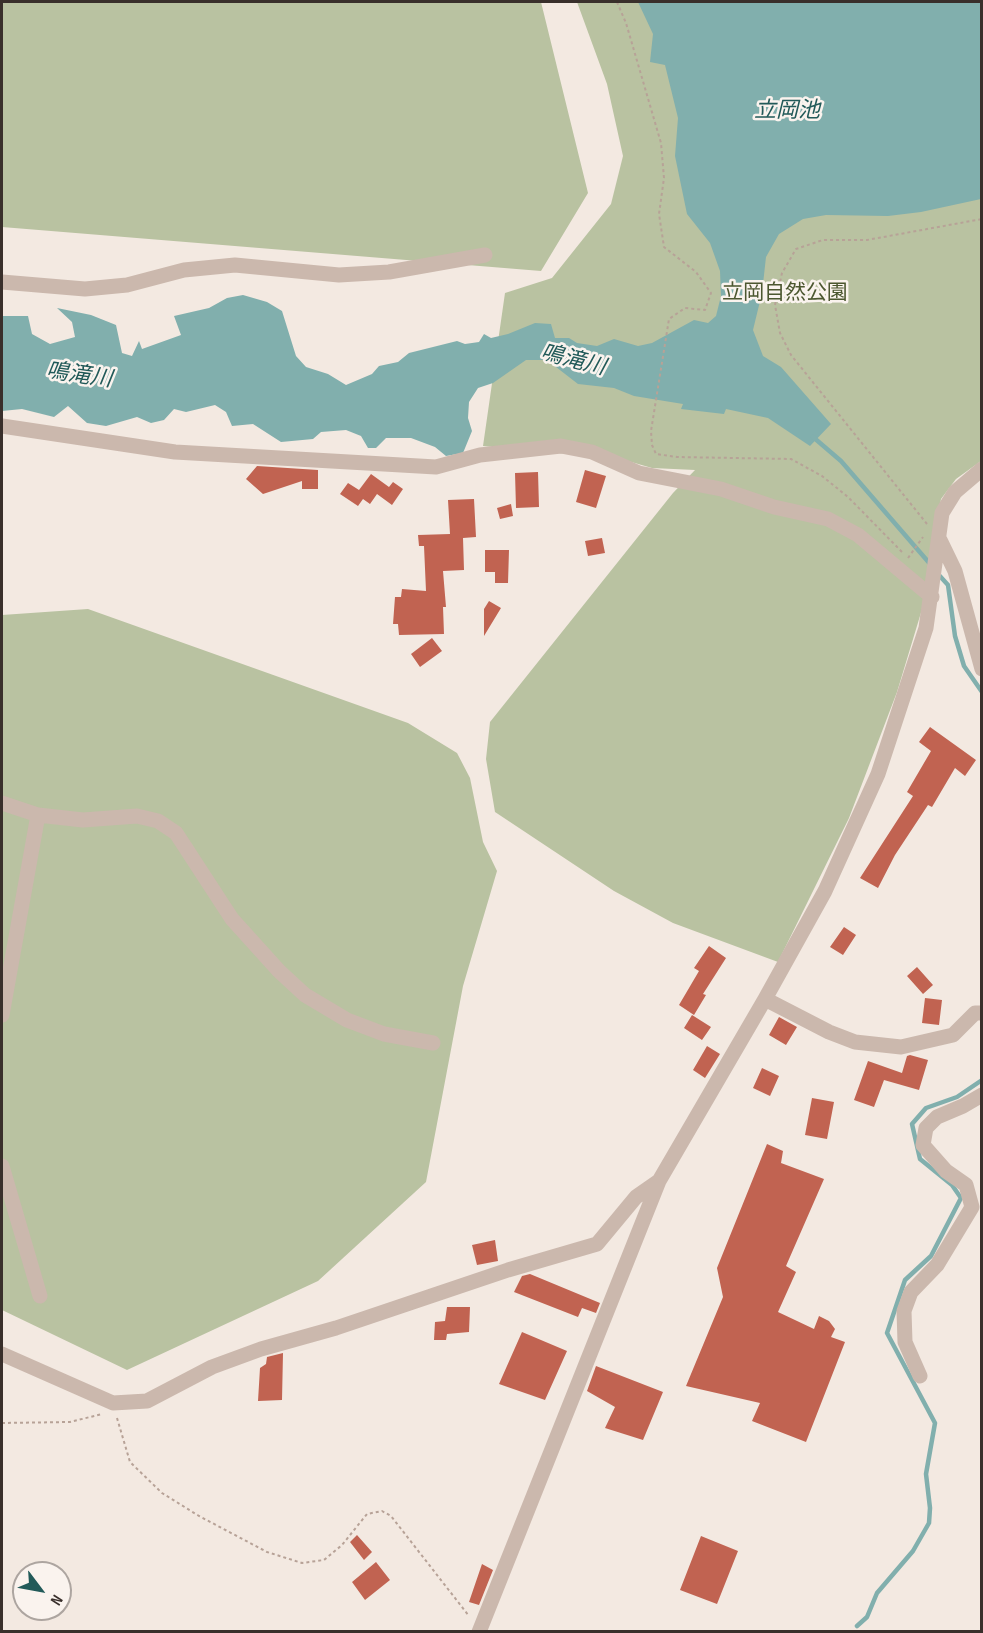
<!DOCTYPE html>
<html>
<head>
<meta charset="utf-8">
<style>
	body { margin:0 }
	#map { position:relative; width:983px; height:1633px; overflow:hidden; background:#f3e9e1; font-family:"Sofia Sans Condensed",sans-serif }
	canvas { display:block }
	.frame { position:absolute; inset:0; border:3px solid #392f2b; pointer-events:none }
	.north { position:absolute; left:12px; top:1561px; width:60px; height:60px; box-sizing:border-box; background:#faf3ee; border:2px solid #ada5a0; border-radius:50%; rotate:122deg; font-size:16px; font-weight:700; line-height:24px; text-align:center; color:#392f2b }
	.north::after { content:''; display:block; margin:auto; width:21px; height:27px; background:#225a59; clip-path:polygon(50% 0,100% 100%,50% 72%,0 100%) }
</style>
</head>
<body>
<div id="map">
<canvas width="983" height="1633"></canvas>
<div class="frame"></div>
<div class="north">N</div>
</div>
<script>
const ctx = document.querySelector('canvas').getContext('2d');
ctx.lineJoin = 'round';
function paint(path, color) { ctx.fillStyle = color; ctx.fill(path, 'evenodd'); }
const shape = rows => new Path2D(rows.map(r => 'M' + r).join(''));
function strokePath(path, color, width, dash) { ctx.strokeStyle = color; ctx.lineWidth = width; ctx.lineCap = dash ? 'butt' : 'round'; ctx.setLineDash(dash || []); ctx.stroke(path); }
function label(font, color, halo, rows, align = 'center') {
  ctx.font = font + ' "Sofia Sans Condensed","Noto Sans JP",sans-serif'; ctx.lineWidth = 5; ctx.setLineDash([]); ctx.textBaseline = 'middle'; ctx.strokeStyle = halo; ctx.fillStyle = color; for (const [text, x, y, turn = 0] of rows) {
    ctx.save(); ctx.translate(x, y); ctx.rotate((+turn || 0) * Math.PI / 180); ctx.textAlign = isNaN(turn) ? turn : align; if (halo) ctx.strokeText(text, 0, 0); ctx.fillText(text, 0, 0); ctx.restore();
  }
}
paint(shape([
	[2,2,541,2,588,193,541,271,2,227],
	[577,2,981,2,981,461,956,479,941,499,923,606,897,692,849,818,778,962,673,923,614,891,495,812,486,759,490,722,673,493,695,470,652,468,621,459,483,446,505,293,552,278,611,204,623,156,607,84],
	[88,609,408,723,457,753,470,778,483,842,497,871,463,986,426,1182,318,1281,127,1370,2,1310,2,615]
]), '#b9c2a1');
paint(shape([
	[638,2,981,2,981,199,921,212,888,216,826,215,803,219,779,234,766,257,762,293,753,330,763,356,781,367,831,424,810,446,768,418,726,409,724,414,681,409,683,404,634,396,614,388,578,384,547,360,526,360,493,383,478,388,469,402,468,418,472,431,463,453,446,456,435,447,411,438,386,438,376,448,368,448,361,436,346,430,321,432,313,439,281,442,253,424,232,426,226,412,215,405,186,412,174,409,164,420,151,423,137,417,106,426,87,423,68,406,54,417,22,409,2,411,2,316,28,316,32,334,50,344,75,337,72,322,57,308,91,315,116,325,122,353,132,356,139,341,142,349,181,335,174,316,209,308,227,298,243,295,267,302,282,311,296,356,306,367,328,374,346,385,372,374,379,366,398,362,409,353,457,341,465,344,479,342,484,334,491,338,508,334,535,323,551,324,555,338,569,338,577,343,597,346,614,339,638,346,652,343,694,320,708,323,716,316,721,296,720,271,710,243,687,214,675,156,678,118,665,65,650,62,653,34]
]), '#81afad');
strokePath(shape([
	[813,437,841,461,931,565],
	[938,574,948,585,955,636,964,666,982,692],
	[857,1626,867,1617,877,1593,913,1551,929,1523,930,1508,926,1474,935,1423,887,1333,905,1280,931,1256,961,1198,952,1185,920,1159,912,1124,926,1108,957,1097,982,1080]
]), '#81afad', 4.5);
paint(shape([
	[257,466,318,470,318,489,302,489,302,481,263,494,246,479],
	[585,470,606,476,596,508,576,502],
	[538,472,539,507,516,508,515,473],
	[371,474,389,487,393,482,403,489,392,505,377,494,370,504,363,499,358,506,340,494,348,483,359,490],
	[474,499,476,537,463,538,464,570,443,571,446,607,443,607,444,634,399,635,398,624,393,624,395,597,401,597,402,589,426,591,424,546,419,546,418,535,450,534,448,500],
	[511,504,513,516,500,519,497,508],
	[602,538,605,553,588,556,585,541],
	[485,550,509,550,508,583,495,583,495,572,485,572],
	[489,601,501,608,484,636,484,609],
	[432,638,442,651,420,667,411,654],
	[930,727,976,760,965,776,955,768,932,807,928,805,895,855,878,888,860,878,913,796,907,792,931,751,919,742],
	[844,927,856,935,843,955,830,947],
	[709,946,726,958,703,994,706,995,694,1015,679,1005,699,971,694,968],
	[917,967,933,985,923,994,907,976],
	[925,998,942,1000,939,1025,922,1023],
	[692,1015,711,1027,702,1040,684,1028],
	[779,1017,797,1027,786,1045,769,1035],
	[707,1046,720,1054,705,1078,693,1070],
	[910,1055,928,1060,919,1090,884,1080,874,1107,854,1100,868,1061,902,1073,907,1056],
	[762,1068,779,1076,770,1096,753,1088],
	[812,1098,834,1102,827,1139,805,1135],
	[767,1144,783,1151,781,1163,824,1179,786,1266,796,1272,778,1312,814,1329,819,1316,829,1321,835,1329,831,1337,845,1342,806,1442,752,1421,760,1403,686,1386,723,1297,717,1268],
	[495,1240,498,1261,477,1265,472,1245],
	[530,1274,600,1303,596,1313,582,1308,578,1317,514,1292,522,1276],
	[447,1307,470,1307,469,1332,447,1334,446,1340,434,1340,435,1322,445,1321],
	[522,1332,567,1351,545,1400,499,1384],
	[283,1353,282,1400,258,1401,260,1368,266,1364,267,1357],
	[596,1366,663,1392,643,1440,605,1428,615,1407,587,1391],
	[357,1535,372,1552,364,1560,350,1542],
	[701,1536,738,1551,717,1604,680,1590],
	[376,1562,390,1580,365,1600,352,1582],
	[482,1564,493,1570,479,1605,469,1602]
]), '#c16351');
strokePath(shape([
	[617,2,626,23,661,143,664,178,659,214,664,247,696,272,711,293,705,310,685,308,669,319,651,431,652,445,656,454,677,457,791,459,822,476,848,497,902,552],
	[927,524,791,355,780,333,775,305,782,273,796,249,823,240,867,240,982,219],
	[908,558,923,537],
	[117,1418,130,1462,162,1493,199,1516,267,1552,302,1563,324,1560,342,1545,367,1514,382,1511,391,1516,469,1616],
	[2,1423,70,1422,102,1414]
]), '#b7a297', 2, [3, 3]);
strokePath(shape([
	[2,282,85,289,127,285,184,270,235,265,339,275,389,272,485,255],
	[2,426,175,452,436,467,480,455,561,446,592,452,639,473,721,489,774,507,828,519,858,535,932,597],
	[940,540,955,571,982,669],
	[2,803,38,815,83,820,137,816,158,821,176,833,232,919,279,971,305,995,347,1020,384,1034,433,1043],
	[765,999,829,1032,855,1042,901,1047,953,1035,975,1013,982,1013],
	[2,1015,38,815],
	[2,1166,40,1296],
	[2,1354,113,1403,147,1401,212,1367,261,1349,336,1328,508,1270,597,1244,636,1197,659,1181],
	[920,1376,905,1342,904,1311,911,1292,937,1265,972,1207,966,1185,946,1171,923,1145,926,1128,937,1117,963,1106,982,1095],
	[479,1632,659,1181,765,999,825,891,878,774,926,628,942,513,955,492,982,469]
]), '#cbb8ad', 15);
label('21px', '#4c5730', '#faf3ee', [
	["立岡自然公園",785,294]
]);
label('italic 22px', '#225a59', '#faf3ee', [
	["立岡池",787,111],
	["鳴滝川",573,361,14],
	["鳴滝川",79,376,8]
]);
</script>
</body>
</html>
